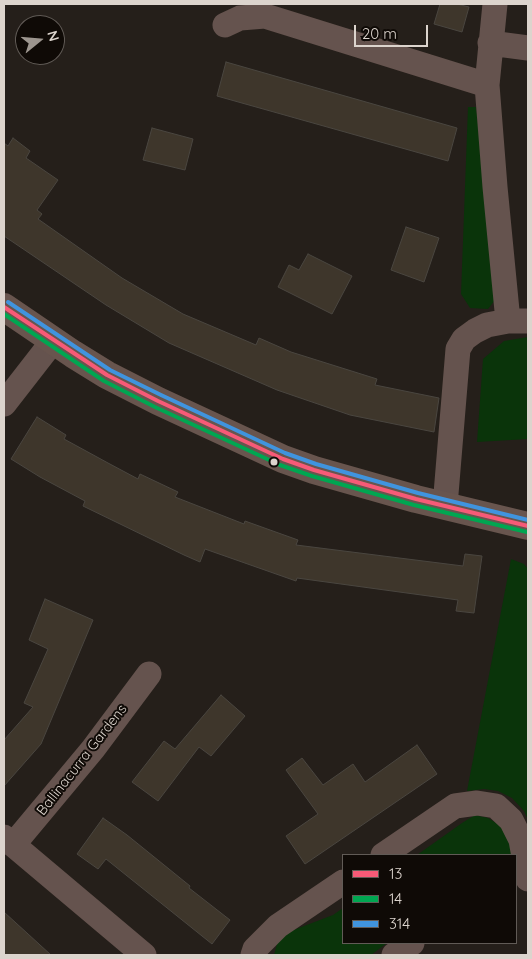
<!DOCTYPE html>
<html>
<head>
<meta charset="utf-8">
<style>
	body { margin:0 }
	#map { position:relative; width:532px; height:959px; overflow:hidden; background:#251f1a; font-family:Quicksand,sans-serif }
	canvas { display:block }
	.frame { position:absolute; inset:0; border:5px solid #dcd4cd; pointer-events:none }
	.legend { position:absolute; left:342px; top:854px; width:175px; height:90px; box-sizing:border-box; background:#0f0a06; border:1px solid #615b56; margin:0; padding:6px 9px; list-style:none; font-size:15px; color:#dcd4cd }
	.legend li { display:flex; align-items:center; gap:10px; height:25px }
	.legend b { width:25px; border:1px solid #615b56 }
	.north { position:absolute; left:15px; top:15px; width:50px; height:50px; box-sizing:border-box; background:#0f0a06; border:1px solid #615b56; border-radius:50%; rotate:73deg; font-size:14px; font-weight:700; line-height:20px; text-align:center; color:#dcd4cd }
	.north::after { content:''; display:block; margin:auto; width:18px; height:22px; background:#9c958e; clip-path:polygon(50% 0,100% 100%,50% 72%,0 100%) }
	.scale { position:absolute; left:354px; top:25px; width:74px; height:22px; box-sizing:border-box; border:2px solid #dcd4cd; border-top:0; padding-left:6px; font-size:15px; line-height:18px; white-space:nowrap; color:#dcd4cd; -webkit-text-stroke:4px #0f0a06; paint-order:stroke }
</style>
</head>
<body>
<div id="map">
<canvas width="532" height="959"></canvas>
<div class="frame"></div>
<ul class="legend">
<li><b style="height:6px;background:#f75a77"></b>13</li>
<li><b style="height:6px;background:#00a651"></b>14</li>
<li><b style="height:6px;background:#4094de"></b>314</li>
</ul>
<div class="north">N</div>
<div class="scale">20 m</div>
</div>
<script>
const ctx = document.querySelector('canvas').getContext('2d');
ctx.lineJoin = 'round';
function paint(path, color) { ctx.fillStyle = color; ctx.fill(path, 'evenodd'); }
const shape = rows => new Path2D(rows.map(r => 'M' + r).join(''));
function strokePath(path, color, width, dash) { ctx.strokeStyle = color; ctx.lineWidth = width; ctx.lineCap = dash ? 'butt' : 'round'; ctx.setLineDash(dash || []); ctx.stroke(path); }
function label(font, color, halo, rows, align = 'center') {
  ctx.font = font + ' Quicksand,sans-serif'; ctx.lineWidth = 4; ctx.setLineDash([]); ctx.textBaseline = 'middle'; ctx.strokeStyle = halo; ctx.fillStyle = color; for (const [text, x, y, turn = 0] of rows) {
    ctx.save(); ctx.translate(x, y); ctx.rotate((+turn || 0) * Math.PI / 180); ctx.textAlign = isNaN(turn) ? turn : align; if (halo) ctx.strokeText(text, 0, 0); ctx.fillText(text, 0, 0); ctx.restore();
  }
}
paint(shape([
	[468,107,476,107,499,295,488,309,470,308,461,294],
	[528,337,528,439,477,442,483,359,504,341],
	[511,559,524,564,528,569,528,820,524,811,512,798,498,791,484,789,467,791],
	[475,815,488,818,503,827,516,855,417,855,462,823],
	[343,908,343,943,387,943,371,955,274,955,278,940,291,931,333,915]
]), '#0a340a');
const building = shape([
	[440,4,457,4,469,7,462,32,434,24,440,4],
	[226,62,457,128,448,161,217,96,226,62],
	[152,128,193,139,185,170,143,160,152,128],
	[13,138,30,151,26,158,58,180,37,210,42,214,38,219,122,278,183,314,256,345,259,338,291,352,377,379,375,385,439,398,434,432,350,415,277,390,169,343,106,305,4,236,4,143,8,146,13,138],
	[406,227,439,238,424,282,391,270,406,227],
	[308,254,352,276,332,314,278,287,289,265,299,270,308,254],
	[37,417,66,435,64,439,108,463,138,479,140,474,178,492,175,497,244,524,245,521,298,540,296,545,463,566,465,554,482,556,474,613,456,611,458,600,297,578,296,581,205,549,200,562,184,555,83,506,85,501,40,477,11,459,37,417],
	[45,599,93,620,41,744,4,786,4,740,33,707,24,703,48,649,29,640,45,599],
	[221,695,245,716,211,756,199,747,158,801,132,782,164,741,175,749,221,695],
	[417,745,437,774,305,864,286,836,318,814,286,770,302,758,323,785,353,764,365,782,417,745],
	[103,818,127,835,190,886,189,888,230,920,212,944,106,859,98,869,77,854,103,818],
	[4,912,51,955,4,955,4,912]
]);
paint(building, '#3e362b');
strokePath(building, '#4a4640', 1);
strokePath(shape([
	[495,4,487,85,495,187,508,321],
	[225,25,240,18,265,16,487,85],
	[490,43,528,48],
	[4,404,53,341],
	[445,506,458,349,464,339,475,331,487,325,508,321,528,321],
	[4,837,144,955],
	[13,845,93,749,149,674],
	[383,855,455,806,477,803,496,806,511,820,521,840,528,879],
	[253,955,255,949,278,926,343,882],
	[394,955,412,943]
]), '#65534e', 25);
strokePath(shape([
	[4,307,73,354,107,375,158,401,283,459,314,470,416,499,528,526]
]), '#68554e', 28);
strokePath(shape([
	[4,307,107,375,158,401,283,459,314,470,416,499,528,526]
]), '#f75a77', 4);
strokePath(shape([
	[4,314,104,381,155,407,280,465,312,476,414,505,527,532]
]), '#00a651', 4);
strokePath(shape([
	[8,302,110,370,161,395,285,453,316,464,418,493,528,520]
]), '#4094de', 4);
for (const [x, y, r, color] of [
	[274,462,4.5,"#dcd4cd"]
]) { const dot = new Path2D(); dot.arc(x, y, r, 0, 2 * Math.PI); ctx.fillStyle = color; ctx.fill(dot); strokePath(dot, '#0f0a06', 2); }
label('14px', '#dcd4cd', '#0f0a06', [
	["Ballinacurra Gardens",82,760,-52]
]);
</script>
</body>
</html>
